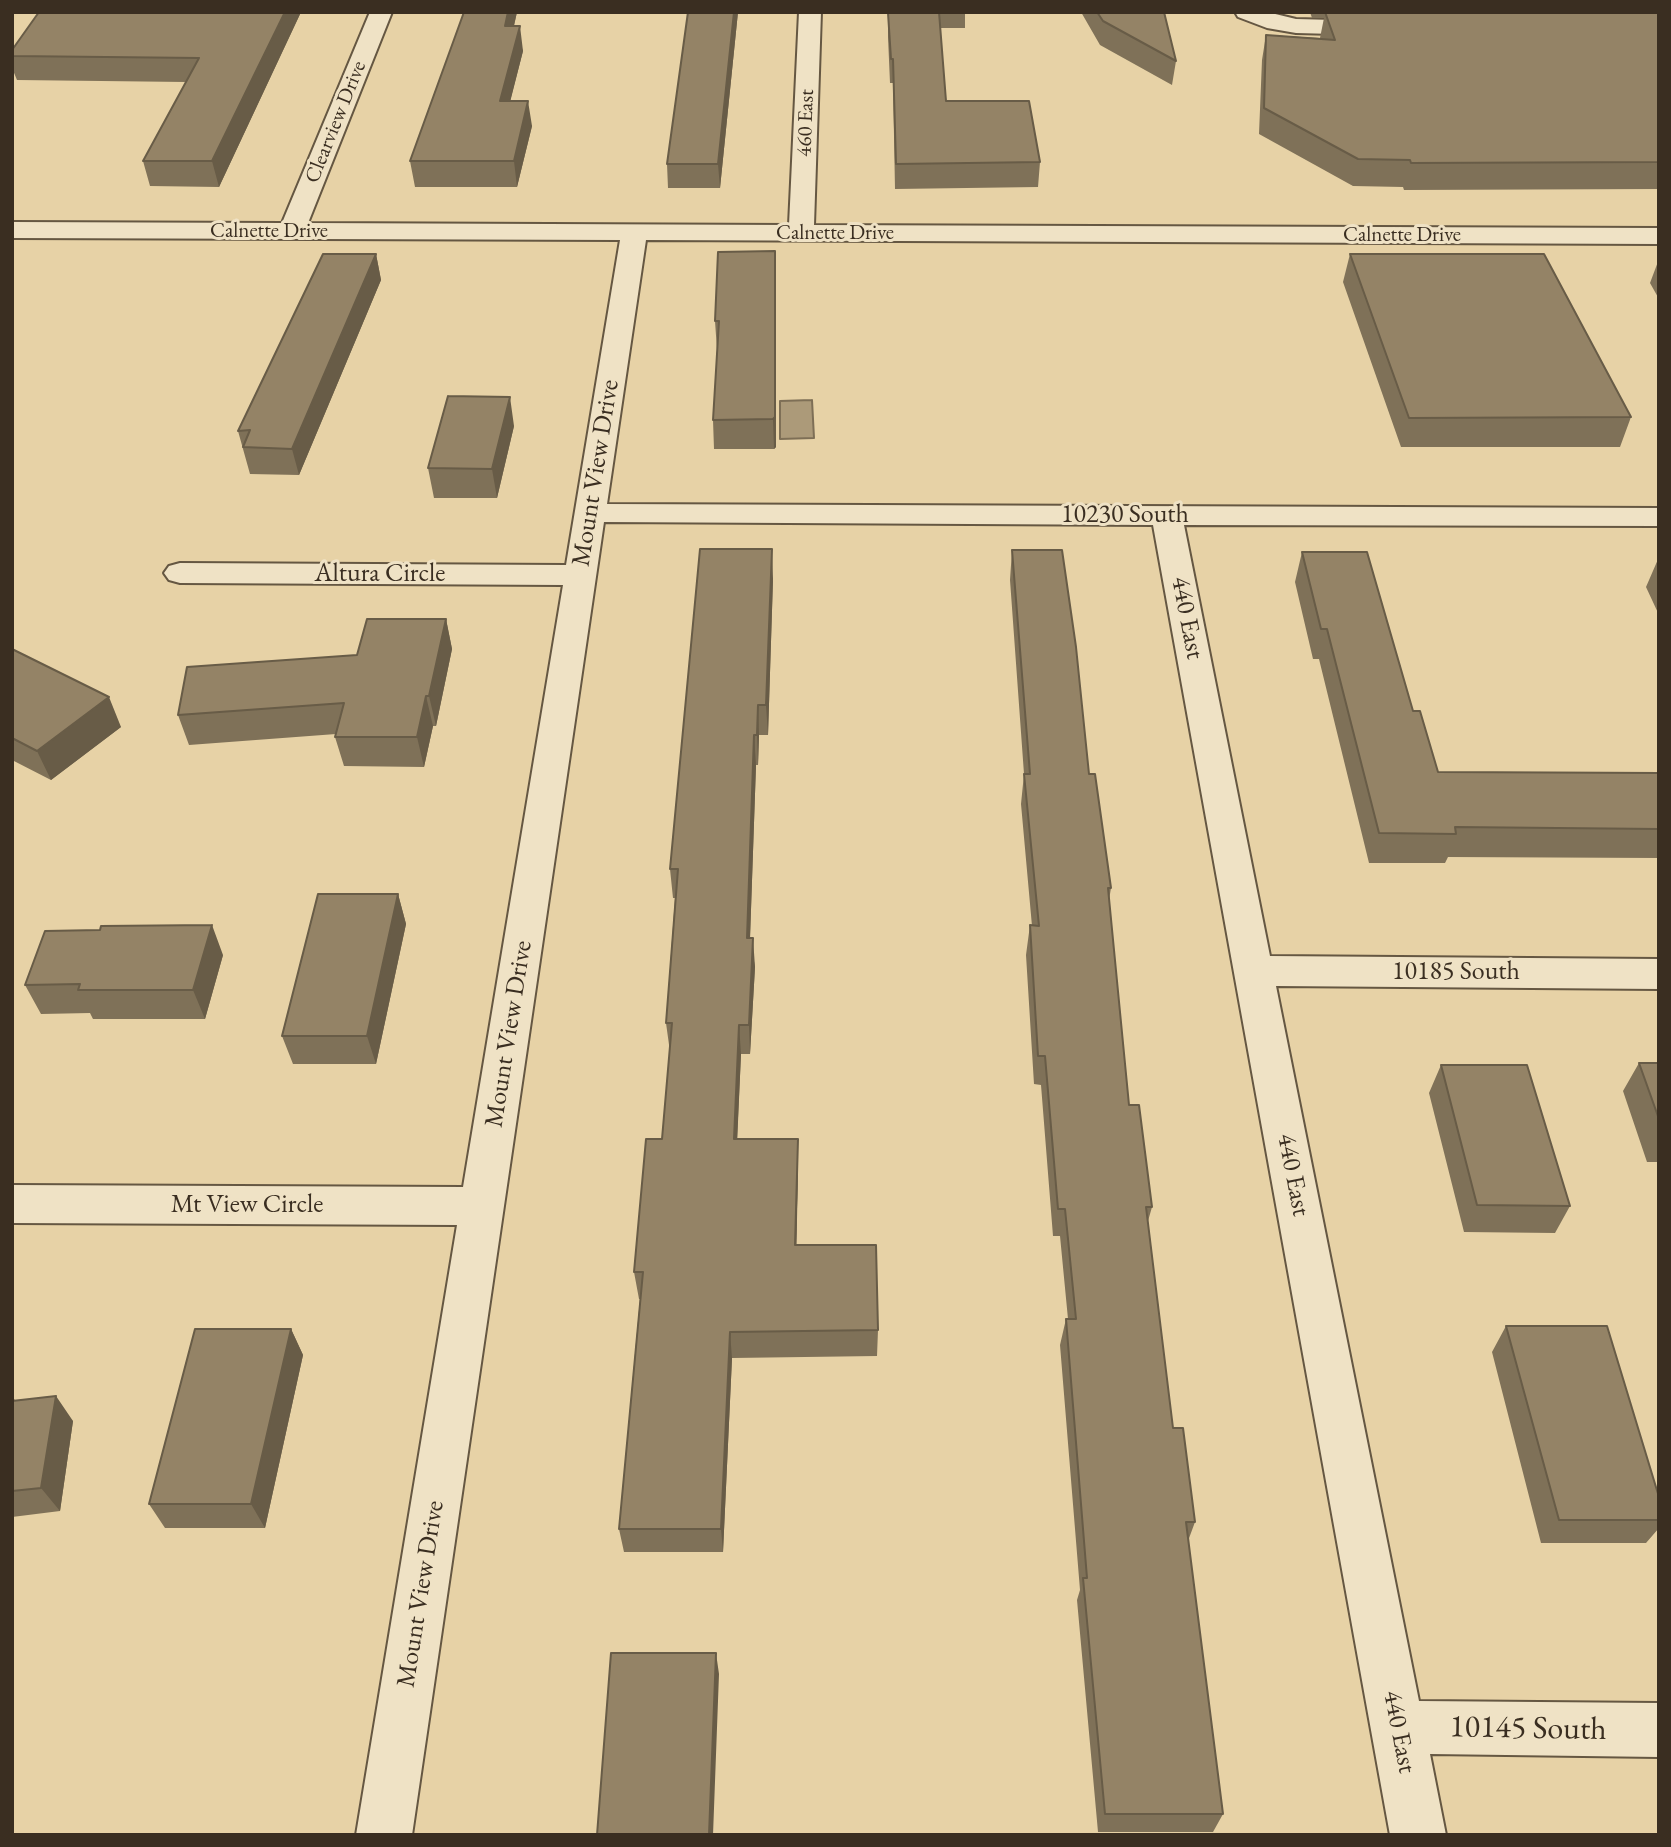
<!DOCTYPE html>
<html>
<head>
<meta charset="utf-8">
<style>
	body { margin:0 }
	#map { position:relative; width:1671px; height:1847px; overflow:hidden; background:#e7d2a6; font-family:"EB Garamond",serif }
	canvas { display:block }
	.frame { position:absolute; inset:0; border:14px solid #3a2e21; pointer-events:none }
</style>
</head>
<body>
<div id="map">
<canvas width="1671" height="1847"></canvas>
<div class="frame"></div>
</div>
<script>
const ctx = document.querySelector('canvas').getContext('2d');
ctx.lineJoin = 'round';
function paint(path, color) { ctx.fillStyle = color; ctx.fill(path, 'evenodd'); }
const shape = rows => new Path2D(rows.map(r => 'M' + r).join(''));
function strokePath(path, color, width, dash) { ctx.strokeStyle = color; ctx.lineWidth = width; ctx.lineCap = dash ? 'butt' : 'round'; ctx.setLineDash(dash || []); ctx.stroke(path); }
function label(font, color, halo, rows, align = 'center') {
  ctx.font = font + ' "EB Garamond",serif'; ctx.lineWidth = 6; ctx.setLineDash([]); ctx.textBaseline = 'middle'; ctx.strokeStyle = halo; ctx.fillStyle = color; for (const [text, x, y, turn = 0] of rows) {
    ctx.save(); ctx.translate(x, y); ctx.rotate((+turn || 0) * Math.PI / 180); ctx.textAlign = isNaN(turn) ? turn : align; if (halo) ctx.strokeText(text, 0, 0); ctx.fillText(text, 0, 0); ctx.restore();
  }
}
const water = shape([
	[812,400,814,438,780,439,780,401,812,400]
]);
paint(water, '#ac9a79');
strokePath(water, '#7e6f56', 2);
const minor = shape([
	[370,12,392,12,308,223,789,225,799,12,821,12,814,225,1659,228,1659,244,646,240,607,504,1659,508,1659,526,1184,525,1270,956,1659,959,1659,989,1276,986,1419,1701,1659,1703,1659,1757,1430,1754,1446,1835,1390,1835,1153,525,604,522,412,1835,356,1835,457,1225,12,1223,12,1185,463,1187,563,585,180,583,169,580,164,573,169,566,180,563,566,565,620,240,12,238,12,222,282,223,370,12],
	[1235,12,1267,12,1296,19,1373,21,1381,23,1384,28,1381,33,1373,35,1296,33,1267,28,1238,17,1235,12]
]);
strokePath(minor, '#655742', 4);
paint(minor, '#efe2c5');
paint(shape([
	[39,12,301,12,219,187,150,186,143,161,186,82,17,80,12,68,12,50],
	[464,12,517,12,514,26,523,51,510,101,532,126,517,187,415,187,410,161],
	[738,12,720,188,668,188,667,164],
	[889,12,977,12,977,14,965,14,965,28,940,28,946,101,1040,162,1038,187,895,189,893,83,890,83,888,37,888,13],
	[1081,12,1164,12,1176,61,1172,85,1100,45],
	[1310,12,1659,12,1659,189,1404,190,1403,187,1353,186,1259,134,1262,60,1266,35,1320,38,1324,18,1312,18],
	[376,254,381,280,299,475,250,474,238,431],
	[1350,254,1631,417,1620,447,1401,447,1343,282],
	[1659,259,1659,299,1650,283],
	[776,280,776,447,774,449,714,449,713,420,717,350,715,321],
	[514,426,497,498,434,498,428,468],
	[1012,550,1089,774,1111,888,1109,900,1129,1105,1152,1207,1148,1221,1173,1428,1195,1522,1188,1541,1223,1814,1213,1832,1098,1832,1077,1600,1080,1590,1060,1345,1066,1319,1068,1319,1060,1236,1053,1236,1041,1085,1034,1084,1026,955,1030,925,1032,926,1021,804,1024,774,1010,580],
	[1302,552,1413,711,1438,772,1659,773,1659,858,1448,857,1445,863,1369,863,1319,659,1313,659,1295,582],
	[1659,557,1659,615,1646,587],
	[773,579,768,735,759,735,758,765,756,765,750,938,755,967,750,1054,741,1054,737,1139,798,1167,796,1245,878,1330,877,1356,732,1358,723,1552,624,1552,619,1529,640,1299,639,1299,634,1272,662,1139,670,1052,666,1023,675,898,673,898,670,869],
	[446,619,452,649,436,726,433,726,424,767,344,766,335,737,336,734,189,745,178,715,357,655],
	[12,649,121,727,51,780,12,760],
	[398,894,406,924,376,1064,293,1064,282,1036],
	[223,955,205,1019,93,1019,90,1013,41,1014,25,985],
	[1639,1063,1659,1063,1659,1162,1647,1162,1623,1091],
	[1441,1065,1570,1206,1555,1233,1464,1232,1429,1093],
	[1506,1326,1659,1497,1659,1528,1646,1543,1541,1543,1492,1352],
	[291,1329,303,1355,265,1528,165,1528,149,1504],
	[12,1397,15,1400,73,1421,60,1511,12,1517]
]), '#7f7158');
paint(shape([
	[285,12,301,12,219,187,212,161],
	[508,12,517,12,508,51,505,26],
	[734,12,738,12,720,188,718,164],
	[520,26,523,51,504,126,500,101],
	[528,101,532,126,517,187,514,161],
	[775,251,776,447,774,449,773,419],
	[376,254,381,280,299,475,292,449],
	[510,397,514,426,497,498,492,469],
	[772,549,773,579,768,735,766,705],
	[446,619,452,649,436,726,429,696],
	[426,696,433,726,424,767,417,737],
	[109,697,121,727,51,780,37,751],
	[758,705,759,735,758,765,757,735],
	[754,735,756,765,749,967,747,938],
	[398,894,406,924,376,1064,367,1036],
	[212,925,223,955,205,1019,193,990],
	[753,938,755,967,750,1054,749,1025],
	[739,1025,741,1054,736,1167,734,1139],
	[798,1139,798,1167,796,1272,795,1245],
	[291,1329,303,1355,265,1528,251,1504],
	[730,1332,732,1358,723,1552,721,1529],
	[56,1396,73,1421,60,1511,41,1488],
	[716,1653,719,1674,713,1835,709,1835]
]), '#685c47');
const building = shape([
	[39,12,285,12,212,161,143,161,199,58,12,56,12,50,39,12],
	[464,12,508,12,505,26,520,26,500,101,528,101,514,161,410,161,464,12],
	[688,12,734,12,718,164,667,164,688,12],
	[891,12,939,12,946,101,1029,101,1040,162,896,164,893,59,891,59,888,13,891,12],
	[1097,12,1164,12,1176,61,1103,21,1097,12],
	[1325,12,1659,13,1659,162,1411,163,1410,160,1358,159,1264,108,1266,35,1335,40,1325,12],
	[775,251,775,417,773,419,713,420,719,321,715,321,718,252,775,251],
	[323,254,376,254,292,449,243,447,250,430,238,431,323,254],
	[1350,254,1544,254,1631,417,1409,418,1350,254],
	[448,396,510,397,492,469,428,468,448,396],
	[700,549,772,549,766,705,758,705,757,735,754,735,747,938,753,938,749,1025,739,1025,734,1139,798,1139,795,1245,876,1245,878,1330,730,1332,721,1529,619,1529,643,1272,634,1272,646,1139,662,1139,672,1023,666,1023,678,869,670,869,700,549],
	[1012,550,1062,550,1076,647,1089,774,1095,774,1111,888,1108,888,1129,1105,1139,1105,1152,1207,1146,1207,1173,1428,1183,1428,1195,1522,1186,1522,1223,1814,1105,1814,1083,1578,1087,1578,1066,1319,1076,1319,1065,1209,1058,1209,1045,1056,1038,1056,1030,925,1039,926,1024,774,1030,774,1012,550],
	[1302,552,1367,552,1413,711,1420,711,1438,772,1659,773,1659,829,1455,827,1456,834,1379,833,1327,629,1321,629,1302,552],
	[367,619,446,619,429,696,426,696,417,737,335,737,344,703,178,715,187,667,357,655,367,619],
	[12,649,109,697,37,751,12,738,12,649],
	[318,894,398,894,367,1036,282,1036,318,894],
	[212,925,193,990,78,990,80,984,25,985,45,931,100,930,101,926,212,925],
	[1639,1063,1659,1063,1659,1119,1639,1063],
	[1441,1065,1527,1065,1570,1206,1477,1205,1441,1065],
	[1506,1326,1607,1326,1659,1497,1659,1520,1559,1520,1506,1326],
	[195,1329,291,1329,251,1504,149,1504,195,1329],
	[56,1396,41,1488,12,1491,12,1401,56,1396],
	[611,1653,716,1653,709,1835,597,1835,611,1653]
]);
paint(building, '#948366');
strokePath(building, '#685c47', 2);
label('21px', '#3a2e21', '#efe2c5', [
	["Clearview Drive",336,122,-68],
	["460 East",806,123,-88],
	["Calnette Drive",269,231],
	["Calnette Drive",835,233],
	["Calnette Drive",1402,235]
]);
label('26px', '#3a2e21', '#efe2c5', [
	["Mount View Drive",596,473,-81],
	["10230 South",1125,515],
	["Altura Circle",380,574],
	["440 East",1187,618,79],
	["10185 South",1456,972],
	["Mount View Drive",509,1034,-81],
	["440 East",1293,1175,79],
	["Mt View Circle",247,1205],
	["Mount View Drive",421,1594,-81],
	["440 East",1399,1732,79]
]);
label('32px', '#3a2e21', '#efe2c5', [
	["10145 South",1528,1729,1]
]);
</script>
</body>
</html>
